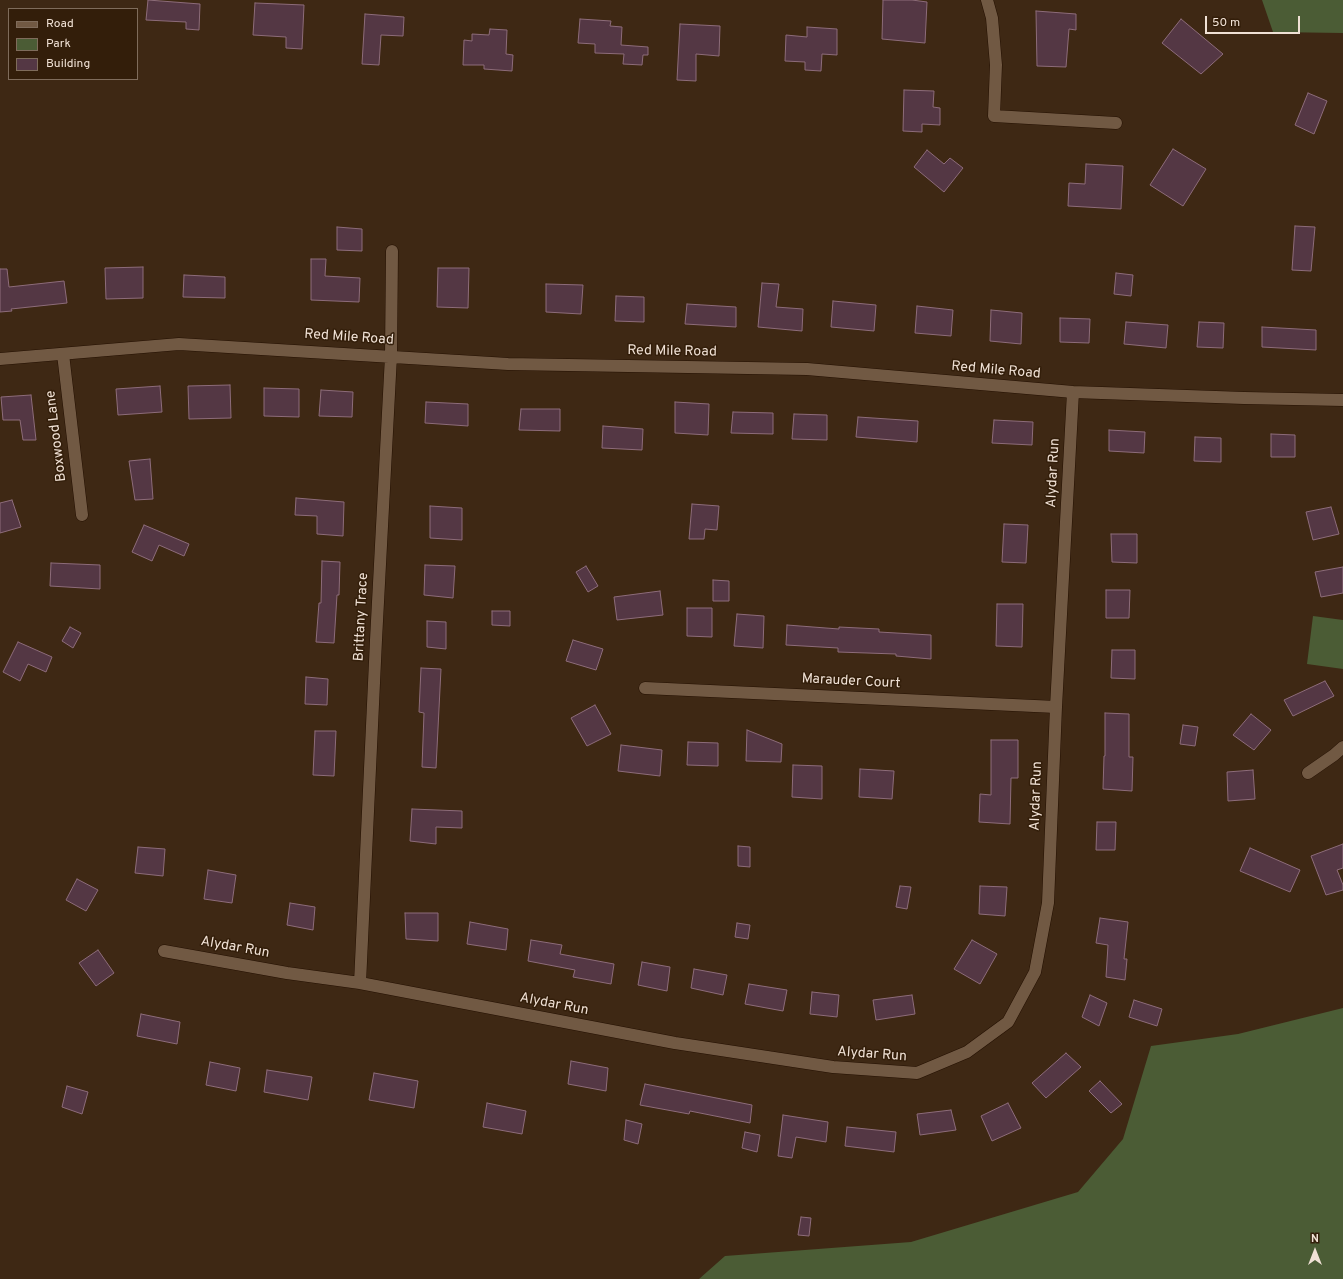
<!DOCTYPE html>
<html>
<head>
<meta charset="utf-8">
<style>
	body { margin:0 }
	#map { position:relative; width:1343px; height:1279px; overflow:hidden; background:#3e2814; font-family:Overpass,sans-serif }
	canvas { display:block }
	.legend { position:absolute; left:8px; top:8px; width:130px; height:72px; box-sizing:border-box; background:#331e0a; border:1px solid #7f6c5b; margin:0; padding:5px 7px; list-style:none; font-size:12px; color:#f0e1d5 }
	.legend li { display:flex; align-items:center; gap:8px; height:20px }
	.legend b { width:20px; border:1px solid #7f6c5b }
	.north { position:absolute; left:1295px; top:1231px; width:40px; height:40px; -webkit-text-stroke:3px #331e0a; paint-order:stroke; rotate:0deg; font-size:11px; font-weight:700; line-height:16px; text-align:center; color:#f0e1d5 }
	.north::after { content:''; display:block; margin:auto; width:14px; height:18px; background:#f0e1d5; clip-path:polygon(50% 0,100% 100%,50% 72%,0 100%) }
	.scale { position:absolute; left:1205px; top:16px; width:95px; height:18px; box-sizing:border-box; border:2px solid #f0e1d5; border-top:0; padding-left:5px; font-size:12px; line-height:14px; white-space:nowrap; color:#f0e1d5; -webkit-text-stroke:3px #331e0a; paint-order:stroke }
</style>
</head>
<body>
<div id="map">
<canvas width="1343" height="1279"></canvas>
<ul class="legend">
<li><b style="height:5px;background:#715943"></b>Road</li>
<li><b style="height:11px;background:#4b5c35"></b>Park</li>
<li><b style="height:11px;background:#543744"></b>Building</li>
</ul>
<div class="north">N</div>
<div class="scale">50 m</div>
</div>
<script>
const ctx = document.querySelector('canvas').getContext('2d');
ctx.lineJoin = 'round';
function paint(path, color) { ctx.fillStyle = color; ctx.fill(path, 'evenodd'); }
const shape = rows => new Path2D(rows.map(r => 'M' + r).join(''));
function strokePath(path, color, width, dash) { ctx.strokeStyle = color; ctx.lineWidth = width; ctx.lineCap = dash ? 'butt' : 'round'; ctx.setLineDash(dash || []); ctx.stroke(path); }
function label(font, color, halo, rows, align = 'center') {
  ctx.font = font + ' Overpass,sans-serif'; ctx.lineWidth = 3; ctx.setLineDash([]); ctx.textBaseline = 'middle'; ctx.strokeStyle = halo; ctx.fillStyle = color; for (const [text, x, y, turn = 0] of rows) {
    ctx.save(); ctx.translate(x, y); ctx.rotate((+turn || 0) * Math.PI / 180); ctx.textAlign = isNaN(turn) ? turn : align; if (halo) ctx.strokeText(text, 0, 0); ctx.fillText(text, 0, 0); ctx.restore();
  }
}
paint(shape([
	[1262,0,1343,0,1343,33,1273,32],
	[1313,616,1343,620,1343,669,1307,664],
	[1343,1008,1343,1279,699,1279,725,1256,911,1242,1078,1192,1123,1139,1151,1046,1238,1034]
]), '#4b5c35');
const building = shape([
	[148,0,200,4,199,30,186,29,186,22,146,20,148,0],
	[883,0,912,0,927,2,925,43,882,39,883,0],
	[255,3,304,5,302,49,286,48,286,37,253,35,255,3],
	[1036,11,1076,14,1076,30,1069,29,1066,67,1037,66,1036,11],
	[365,14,404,17,403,36,381,35,379,65,362,64,365,14],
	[580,19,611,21,610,26,622,27,621,45,648,47,648,55,643,55,642,65,623,64,624,54,595,53,595,44,578,43,580,19],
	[1181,19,1223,54,1201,74,1162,43,1181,19],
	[680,24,720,26,719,56,696,54,696,81,677,80,680,24],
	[807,27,837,29,837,55,822,54,821,71,805,70,805,62,785,61,786,35,807,37,807,27],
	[490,29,507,30,506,54,513,55,512,71,484,69,484,65,463,65,464,40,472,41,472,34,489,35,490,29],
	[904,90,934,91,933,107,940,108,940,125,922,124,922,132,903,131,904,90],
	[1308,93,1327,101,1314,134,1295,125,1308,93],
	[1173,149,1206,169,1183,206,1150,185,1173,149],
	[927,150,944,164,950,158,963,168,944,192,914,167,927,150],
	[1086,164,1123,166,1121,209,1068,206,1069,183,1085,184,1086,164],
	[1295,226,1315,227,1311,271,1292,270,1295,226],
	[337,227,362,229,362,251,337,250,337,227],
	[311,259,326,259,325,276,360,278,359,302,311,300,311,259],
	[143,267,143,298,106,299,105,268,143,267],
	[438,268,469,268,468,308,437,307,438,268],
	[0,269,7,269,9,287,64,281,67,303,11,309,12,311,0,312,0,269],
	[1116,273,1133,275,1131,296,1114,294,1116,273],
	[184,275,225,277,225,298,183,297,184,275],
	[762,283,779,284,776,307,803,309,802,331,758,327,762,283],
	[546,284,583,285,581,314,546,312,546,284],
	[616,296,644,297,644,322,615,321,616,296],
	[833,301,876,305,874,331,831,327,833,301],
	[687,304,736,307,736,327,685,324,687,304],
	[917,306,953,310,951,336,915,333,917,306],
	[991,310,1022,313,1021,344,990,341,991,310],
	[1060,318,1090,319,1089,343,1060,342,1060,318],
	[1126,322,1168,325,1166,348,1124,344,1126,322],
	[1199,322,1224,323,1223,348,1197,347,1199,322],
	[1262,327,1316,330,1316,350,1262,347,1262,327],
	[230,385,231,418,189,419,188,386,230,385],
	[160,386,162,412,118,415,116,389,160,386],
	[264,388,299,389,299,417,264,416,264,388],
	[321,390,353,392,352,417,319,416,321,390],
	[31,395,36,440,23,440,20,420,3,420,1,397,31,395],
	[426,402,468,404,468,426,425,423,426,402],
	[675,402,709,404,708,435,675,433,675,402],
	[521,409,560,409,560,431,519,430,521,409],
	[733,412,773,413,773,434,731,433,733,412],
	[794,414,827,415,827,440,792,439,794,414],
	[858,417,918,421,917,442,856,437,858,417],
	[994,420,1033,422,1032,445,992,443,994,420],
	[603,426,643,429,642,450,602,448,603,426],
	[1109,430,1145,432,1144,453,1109,451,1109,430],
	[1271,434,1295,435,1295,457,1271,457,1271,434],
	[1195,437,1221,438,1221,462,1194,461,1195,437],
	[150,459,153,499,135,500,129,461,150,459],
	[296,498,344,502,343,536,317,534,317,516,295,515,296,498],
	[12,500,21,527,0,533,0,503,12,500],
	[692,504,719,506,717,530,705,529,704,539,689,539,692,504],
	[430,506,462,508,462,540,430,538,430,506],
	[1331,507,1339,534,1313,540,1306,512,1331,507],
	[1004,524,1028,525,1026,563,1002,562,1004,524],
	[144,525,189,544,184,556,159,545,152,561,132,552,144,525],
	[1111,534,1137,534,1137,563,1112,562,1111,534],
	[322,561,340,562,339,595,337,595,334,643,316,642,319,603,321,603,322,561],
	[51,563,100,565,100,589,50,586,51,563],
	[425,565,455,566,453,598,424,595,425,565],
	[586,566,598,586,588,592,576,572,586,566],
	[1343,567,1343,593,1321,597,1315,572,1343,567],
	[713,580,729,581,729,601,713,601,713,580],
	[1106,590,1130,590,1129,618,1106,618,1106,590],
	[660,591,663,615,617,620,614,597,660,591],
	[997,604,1023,604,1022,647,996,646,997,604],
	[687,608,712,608,712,637,687,636,687,608],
	[492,611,510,611,510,626,492,625,492,611],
	[737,614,764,616,763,648,734,646,737,614],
	[427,621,446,622,446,649,427,647,427,621],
	[787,625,839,629,839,627,879,629,879,632,931,635,931,659,896,656,896,654,838,652,838,648,786,645,787,625],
	[70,627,81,633,73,648,62,641,70,627],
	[573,640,603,649,596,670,566,661,573,640],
	[18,642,52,657,46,672,28,664,20,681,3,672,18,642],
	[1112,650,1135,650,1135,679,1111,678,1112,650],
	[421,668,441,669,436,768,422,767,424,713,419,712,421,668],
	[306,677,328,679,327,705,305,704,306,677],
	[1325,681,1334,696,1293,716,1284,700,1325,681],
	[595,705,611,734,587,746,571,718,595,705],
	[1105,713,1129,714,1129,757,1133,757,1132,791,1103,789,1104,756,1105,756,1105,713],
	[1251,714,1271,730,1254,750,1233,735,1251,714],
	[1183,725,1198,727,1195,746,1180,744,1183,725],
	[747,730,782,744,781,762,746,761,747,730],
	[315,731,336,731,334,776,313,775,315,731],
	[991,740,1018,740,1018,778,1011,778,1010,824,979,822,980,794,991,795,991,740],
	[688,742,718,743,718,766,687,765,688,742],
	[621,745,662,750,660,776,618,771,621,745],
	[793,765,822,766,822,799,792,797,793,765],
	[860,769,894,771,892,799,859,797,860,769],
	[1253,770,1255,799,1228,801,1227,772,1253,770],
	[412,809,462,811,462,828,436,827,436,844,410,841,412,809],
	[1097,822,1116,822,1115,850,1096,850,1097,822],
	[1343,844,1343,868,1337,870,1343,885,1343,890,1326,895,1311,856,1343,844],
	[738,846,750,847,750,867,738,866,738,846],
	[138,847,165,849,163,876,135,873,138,847],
	[1250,848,1300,870,1290,892,1240,871,1250,848],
	[208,870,236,875,232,903,204,899,208,870],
	[77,879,98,890,86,911,66,900,77,879],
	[900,886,911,887,907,909,896,907,900,886],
	[980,886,1007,887,1005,916,979,914,980,886],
	[290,903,315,907,313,930,287,925,290,903],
	[405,913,438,913,438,941,406,939,405,913],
	[1100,918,1128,922,1124,959,1127,959,1125,980,1106,977,1108,945,1096,943,1100,918],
	[470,922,508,929,506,950,467,944,470,922],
	[737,923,750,925,748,939,735,937,737,923],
	[531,940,562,945,560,954,614,964,611,984,573,977,575,970,528,961,531,940],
	[972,940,997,954,980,984,954,969,972,940],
	[98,950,114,973,96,986,79,963,98,950],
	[642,962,670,967,667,991,638,985,642,962],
	[694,969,727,975,723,995,691,988,694,969],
	[749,984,787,990,783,1011,745,1004,749,984],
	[812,992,839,995,837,1017,810,1014,812,992],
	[912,995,915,1014,876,1020,873,1000,912,995],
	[1090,995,1107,1003,1099,1026,1082,1017,1090,995],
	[1134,1000,1162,1009,1157,1026,1129,1017,1134,1000],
	[141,1014,180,1022,177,1044,137,1036,141,1014],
	[1066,1053,1081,1067,1046,1098,1032,1083,1066,1053],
	[571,1061,608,1068,606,1091,568,1084,571,1061],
	[210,1062,240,1068,236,1091,206,1085,210,1062],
	[267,1070,312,1077,308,1100,264,1092,267,1070],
	[374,1073,418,1081,414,1108,369,1100,374,1073],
	[1100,1081,1122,1104,1111,1113,1089,1091,1100,1081],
	[645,1084,752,1105,750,1123,690,1111,689,1114,640,1105,645,1084],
	[67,1086,88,1092,82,1114,62,1107,67,1086],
	[487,1103,526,1111,522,1134,483,1127,487,1103],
	[1008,1103,1021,1128,992,1141,981,1116,1008,1103],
	[951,1110,956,1130,920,1135,917,1114,951,1110],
	[783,1115,828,1122,826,1142,796,1137,792,1158,778,1156,783,1115],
	[626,1120,642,1124,638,1144,624,1140,626,1120],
	[847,1127,896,1132,894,1152,845,1146,847,1127],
	[745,1132,760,1135,757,1152,742,1148,745,1132],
	[801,1217,811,1218,809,1236,798,1235,801,1217]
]);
paint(building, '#543744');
strokePath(building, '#8d6c7a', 1);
const street = shape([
	[987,0,992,18,996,65,994,116,1116,123],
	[63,354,82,515],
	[0,359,179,344,508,364,807,369,1073,392,1244,398,1343,400],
	[645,688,1056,707],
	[1308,773,1334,755,1343,747],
	[164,951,287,973,360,983,675,1043,833,1067,917,1073,967,1052,1008,1022,1035,972,1048,903,1056,707,1073,392],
	[360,983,376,640,391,356,392,251]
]);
strokePath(street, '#241000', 13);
strokePath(street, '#715943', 12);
label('14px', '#f0e1d5', '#331e0a', [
	["Red Mile Road",349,338,4],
	["Red Mile Road",672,352,1],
	["Red Mile Road",996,371,5],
	["Boxwood Lane",57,436,-97],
	["Alydar Run",1054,473,-87],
	["Brittany Trace",362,617,-87],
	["Marauder Court",851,682,3],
	["Alydar Run",1037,796,-88],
	["Alydar Run",235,948,10],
	["Alydar Run",554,1005,11],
	["Alydar Run",872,1055,4]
]);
</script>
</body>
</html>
